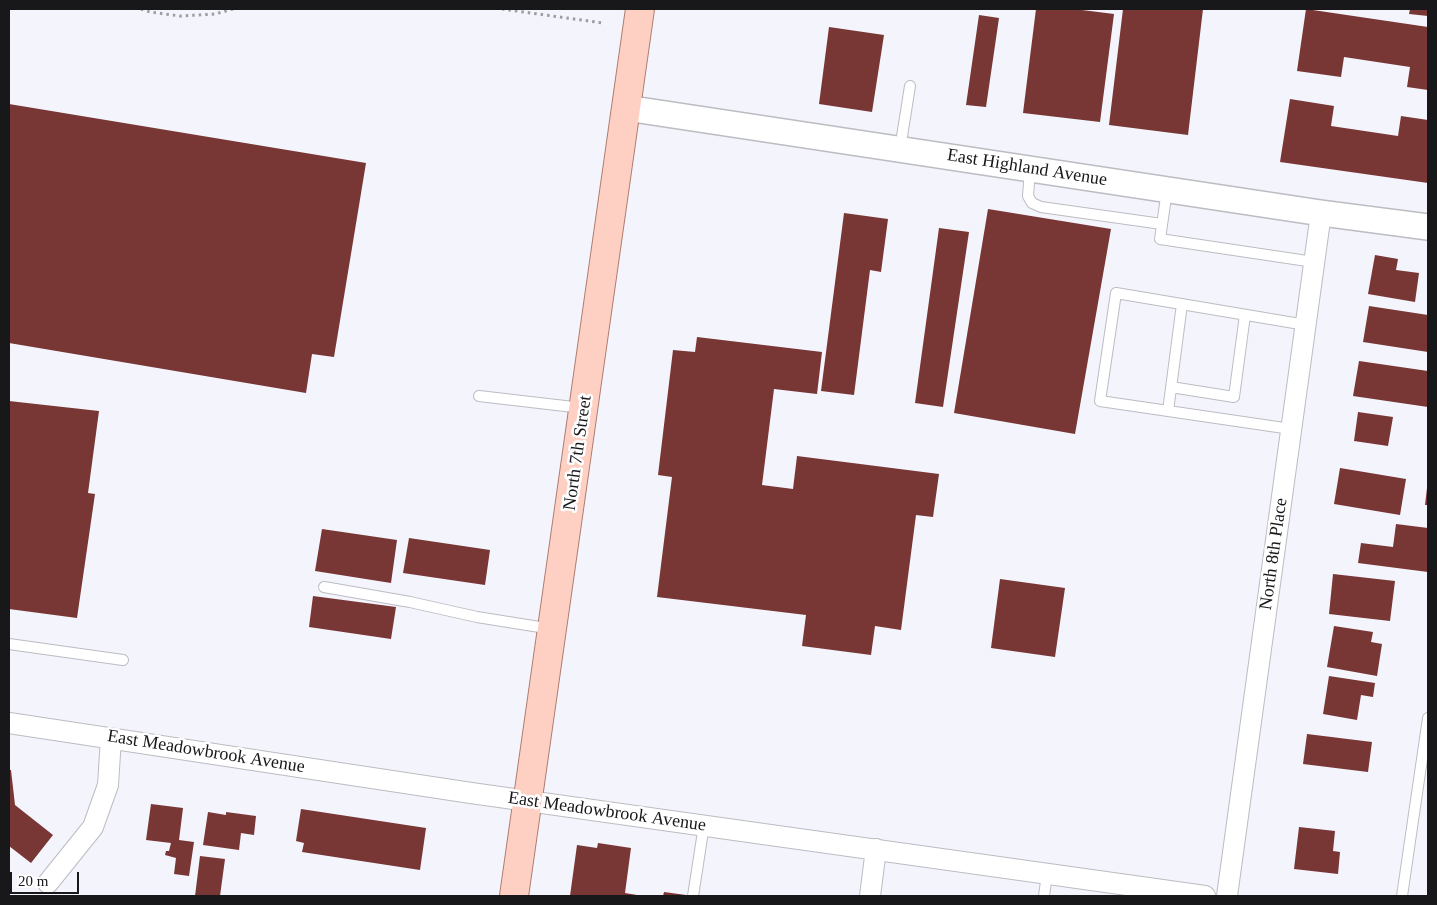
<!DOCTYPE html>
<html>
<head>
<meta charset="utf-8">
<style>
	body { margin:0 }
	#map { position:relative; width:1437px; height:905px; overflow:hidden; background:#f4f4fc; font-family:"Times New Roman",serif }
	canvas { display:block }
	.frame { position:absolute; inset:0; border:10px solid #18181b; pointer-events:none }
	.scale { position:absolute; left:10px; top:872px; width:69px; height:22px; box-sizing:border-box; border:2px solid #18181b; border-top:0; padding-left:6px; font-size:15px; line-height:18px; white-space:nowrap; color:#18181b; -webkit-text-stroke:4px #fff; paint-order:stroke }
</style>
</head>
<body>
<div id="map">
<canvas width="1437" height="905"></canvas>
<div class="frame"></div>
<div class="scale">20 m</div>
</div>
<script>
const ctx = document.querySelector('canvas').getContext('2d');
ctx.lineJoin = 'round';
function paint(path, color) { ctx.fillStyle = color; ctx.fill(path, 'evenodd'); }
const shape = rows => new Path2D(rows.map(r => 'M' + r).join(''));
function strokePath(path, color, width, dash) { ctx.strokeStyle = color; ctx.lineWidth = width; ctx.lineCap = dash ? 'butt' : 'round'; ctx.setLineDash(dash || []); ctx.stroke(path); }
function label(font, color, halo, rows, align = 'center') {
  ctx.font = font + ' "Times New Roman",serif'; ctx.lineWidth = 5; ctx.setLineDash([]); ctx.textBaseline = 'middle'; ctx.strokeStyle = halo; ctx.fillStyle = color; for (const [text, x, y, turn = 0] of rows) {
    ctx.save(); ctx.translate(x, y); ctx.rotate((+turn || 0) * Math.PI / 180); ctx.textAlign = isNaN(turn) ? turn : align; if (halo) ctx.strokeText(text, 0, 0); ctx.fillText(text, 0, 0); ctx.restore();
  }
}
paint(shape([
	[1036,9,1074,9,1114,14,1100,122,1023,113],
	[1123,9,1203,9,1188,135,1109,125],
	[1306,9,1428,27,1428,90,1407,87,1410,67,1344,57,1341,77,1297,71],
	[1410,9,1428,9,1428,16,1409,14],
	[979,15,999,18,986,107,966,105],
	[829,27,884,35,872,112,819,104],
	[1290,99,1334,106,1331,126,1398,136,1401,116,1428,120,1428,183,1280,162],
	[9,104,366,163,334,357,312,354,306,393,9,343],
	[988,209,1111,229,1075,434,954,413],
	[844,213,888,219,881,272,870,270,854,395,821,391],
	[939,228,969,232,943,407,915,403],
	[1375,255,1398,259,1396,270,1419,273,1415,302,1368,294],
	[1369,306,1428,315,1428,352,1363,342],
	[697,337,822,352,817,394,774,389,762,485,793,489,797,456,939,474,933,517,916,515,901,630,875,626,871,655,802,646,806,615,657,597,672,477,658,475,673,350,695,352],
	[1359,361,1428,371,1428,407,1353,396],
	[9,401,99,411,88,493,95,494,77,618,9,609],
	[1358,412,1393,417,1388,446,1354,441],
	[1340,468,1406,479,1400,515,1334,504],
	[1427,488,1428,488,1428,505,1425,505],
	[1396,524,1428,528,1428,572,1358,563,1361,543,1393,547],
	[322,529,397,540,391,583,315,571],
	[409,538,490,550,485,585,403,573],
	[1333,574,1395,581,1390,621,1329,614],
	[1000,579,1065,588,1055,657,991,648],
	[313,596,396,607,391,639,309,627],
	[1334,626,1373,632,1371,642,1382,644,1377,676,1327,667],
	[1329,676,1375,683,1373,697,1361,695,1357,720,1323,714],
	[1307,734,1372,742,1368,772,1303,764],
	[9,770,11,770,15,805,53,835,31,863,9,846],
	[151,804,183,808,179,840,194,842,189,876,174,874,176,858,165,855,166,851,169,851,171,843,146,840],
	[301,809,426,828,420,870,302,852,304,843,296,841],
	[208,812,226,815,226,812,256,816,254,835,241,833,239,850,203,845],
	[1299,827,1335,831,1333,851,1340,852,1338,874,1294,869],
	[598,843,631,848,625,893,643,896,570,896,577,845,597,848],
	[200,856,225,859,220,896,195,896],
	[664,892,686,895,686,896,663,896]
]), '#783635');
const service = shape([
	[900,149,910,86],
	[1030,170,1028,196,1032,203,1041,207,1162,224],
	[1167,190,1160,239,1314,262],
	[1171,387,1234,397,1245,315],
	[479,396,582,408],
	[1168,411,1182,304],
	[1291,429,1100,401,1116,293,1306,325],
	[324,587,410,602,477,617,552,629],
	[9,644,123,660],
	[693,896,704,825],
	[1044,896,1047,874],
	[1402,896,1428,718]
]);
const minor = shape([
	[9,723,471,793,1205,896],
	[48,883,93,827,108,785,111,738],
	[870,896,876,849],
	[1227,896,1321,213]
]);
const tertiary = shape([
	[626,108,1321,213,1428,227]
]);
const primary = shape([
	[514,896,640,9]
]);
strokePath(service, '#bcbcc3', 12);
strokePath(minor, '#bcbcc3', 22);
strokePath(tertiary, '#bcbcc3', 28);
strokePath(primary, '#ad7b6e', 30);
strokePath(shape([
	[141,9,150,12,180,16,215,14,233,9],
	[502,9,603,23]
]), '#9c9ca2', 3, [2.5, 4]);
strokePath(service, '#fff', 10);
strokePath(minor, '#fff', 20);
strokePath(tertiary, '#fff', 25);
strokePath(primary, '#fed0c3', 28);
label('18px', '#18181b', '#fff', [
	["East Highland Avenue",1027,168,9],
	["North 7th Street",578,453,-82],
	["North 8th Place",1274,554,-82],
	["East Meadowbrook Avenue",206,752,9],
	["East Meadowbrook Avenue",607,812,8]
]);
</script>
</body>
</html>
